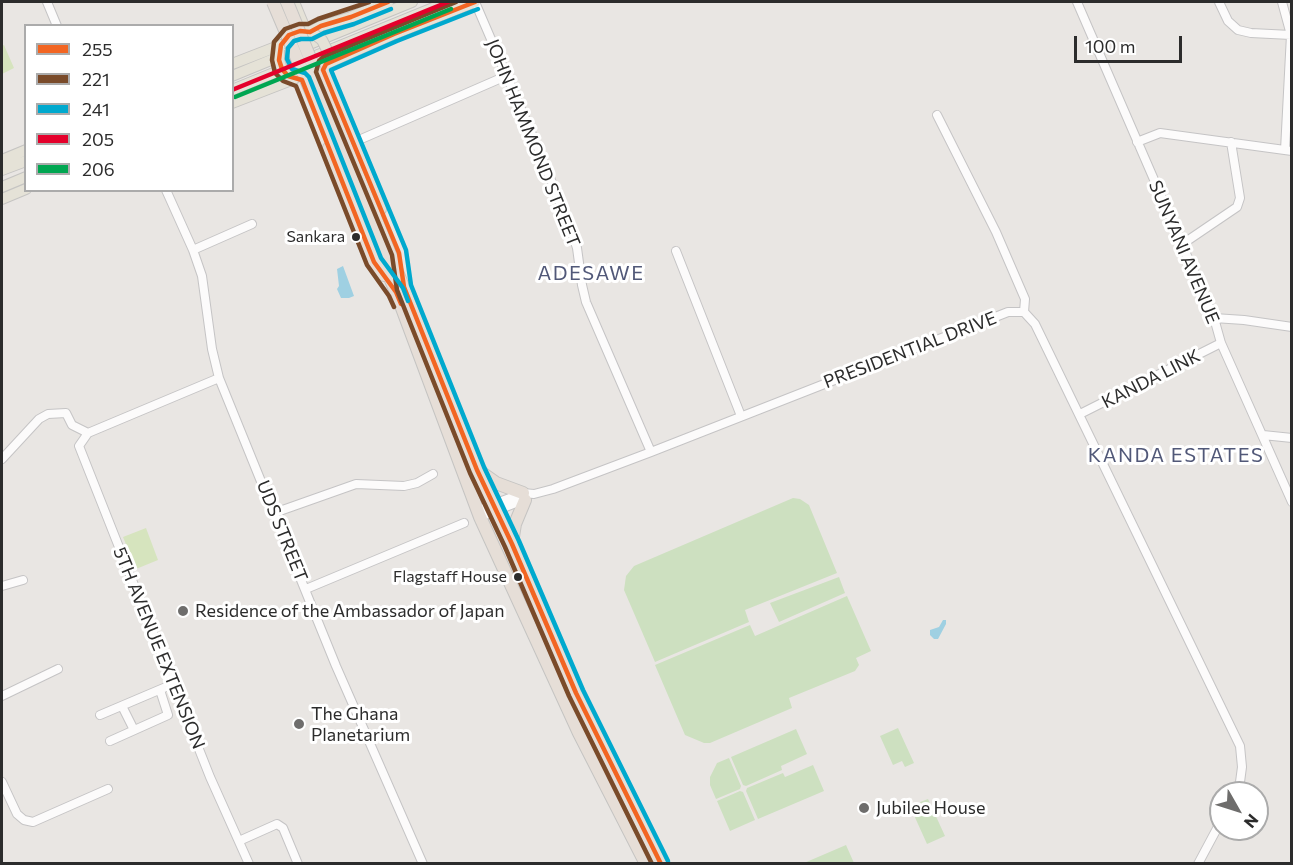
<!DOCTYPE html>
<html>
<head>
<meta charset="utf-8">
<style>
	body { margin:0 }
	#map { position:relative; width:1293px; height:865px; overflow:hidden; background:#e9e6e3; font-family:Commissioner,sans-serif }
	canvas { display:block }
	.frame { position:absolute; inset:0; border:3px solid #2c2c2c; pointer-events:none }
	.legend { position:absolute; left:24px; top:24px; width:210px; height:168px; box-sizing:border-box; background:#fff; border:2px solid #ababab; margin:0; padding:8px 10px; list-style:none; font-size:18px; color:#2c2c2c }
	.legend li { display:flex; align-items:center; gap:12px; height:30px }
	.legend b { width:30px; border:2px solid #ababab }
	.north { position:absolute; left:1209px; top:781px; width:60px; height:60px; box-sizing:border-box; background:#fff; border:2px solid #ababab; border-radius:50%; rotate:129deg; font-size:16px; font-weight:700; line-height:24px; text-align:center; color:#2c2c2c }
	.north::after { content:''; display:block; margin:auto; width:21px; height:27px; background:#6e6d6c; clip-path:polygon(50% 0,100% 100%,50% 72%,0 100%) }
	.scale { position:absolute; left:1074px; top:36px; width:108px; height:27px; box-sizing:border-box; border:3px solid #2c2c2c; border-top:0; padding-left:8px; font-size:18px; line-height:21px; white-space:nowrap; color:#2c2c2c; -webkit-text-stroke:4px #fff; paint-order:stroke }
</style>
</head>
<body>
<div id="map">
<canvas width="1293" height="865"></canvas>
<div class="frame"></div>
<ul class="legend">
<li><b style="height:8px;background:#f26522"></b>255</li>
<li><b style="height:8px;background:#7a4b2a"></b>221</li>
<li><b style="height:8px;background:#00a9ce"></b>241</li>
<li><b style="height:8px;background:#e4002b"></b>205</li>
<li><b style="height:8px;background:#00a651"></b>206</li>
</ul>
<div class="north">N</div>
<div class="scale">100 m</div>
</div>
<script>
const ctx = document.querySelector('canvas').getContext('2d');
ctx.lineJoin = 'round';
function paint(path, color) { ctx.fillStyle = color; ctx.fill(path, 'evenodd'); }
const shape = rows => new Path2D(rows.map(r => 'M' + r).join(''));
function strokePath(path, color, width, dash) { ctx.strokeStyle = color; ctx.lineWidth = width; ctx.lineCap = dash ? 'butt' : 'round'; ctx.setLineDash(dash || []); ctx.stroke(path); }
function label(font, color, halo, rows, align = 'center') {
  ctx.font = font + ' Commissioner,sans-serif'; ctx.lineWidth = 6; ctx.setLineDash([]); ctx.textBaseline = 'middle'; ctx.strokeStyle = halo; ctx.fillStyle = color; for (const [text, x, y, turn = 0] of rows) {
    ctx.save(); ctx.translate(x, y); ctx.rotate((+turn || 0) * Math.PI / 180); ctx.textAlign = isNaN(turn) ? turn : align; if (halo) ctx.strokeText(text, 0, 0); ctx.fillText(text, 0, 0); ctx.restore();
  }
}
paint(shape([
	[793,498,800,499,809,505,837,573,745,610,749,622,655,662,624,590,626,576,634,566],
	[839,577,845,593,779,622,770,603],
	[847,596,871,651,856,658,859,665,855,671,789,698,792,708,710,743,704,743,685,735,655,665,750,625,755,636],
	[898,728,914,763,905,767,902,761,893,765,880,736],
	[796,729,807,754,781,766,782,770,746,786,743,785,731,757],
	[729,758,741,786,740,789,716,799,710,785,710,777,717,763],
	[813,765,824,791,758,819,746,791,747,788,783,773,785,777],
	[740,791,743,792,755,820,730,831,717,801],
	[928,799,945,836,927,844,913,813,923,808,920,802],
	[846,845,854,863,804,863]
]), '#cde0c0');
paint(shape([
	[4,45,14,68,2,74,2,46],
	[146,528,158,560,136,569,123,537]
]), '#d6e4be');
paint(shape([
	[343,266,354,296,349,298,341,298,337,289,339,286,337,269],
	[943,620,946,620,946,624,938,639,934,639,930,635,930,630,939,627]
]), '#9fd0e2');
const minor = shape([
	[47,2,57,26],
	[475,2,543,160,572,233,577,248,582,285,586,302,651,452],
	[1077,2,1214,318,1221,343,1292,502],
	[1219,2,1228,21,1238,30,1251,33,1291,35],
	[1282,2,1291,35,1285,150],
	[937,115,996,232,1025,299,1024,312],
	[1137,142,1160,133,1292,151],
	[352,143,506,76],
	[166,190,193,250,202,276,212,349,219,378,336,666,423,864],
	[1181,245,1237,207,1240,198,1231,142],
	[193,250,252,224],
	[676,251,741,416],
	[1214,318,1244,320,1292,327],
	[219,378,88,433,79,446,210,777,249,864],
	[1080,414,1221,343],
	[1263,435,1292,438],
	[2,459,39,419,48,414,66,413,72,425,88,433],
	[478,510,523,493,534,494,553,489,651,452,1008,312,1024,312,1035,324,1240,746,1242,767,1240,782,1235,793],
	[274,513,356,484,404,486,417,483,433,474],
	[480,517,526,499],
	[2,586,23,580],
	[306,589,464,523],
	[2,696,58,669],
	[122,706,134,730],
	[100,715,173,684],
	[110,741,168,715,160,690],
	[2,782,17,814,24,820,33,822,108,789],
	[239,841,277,824,283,828,298,864],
	[1198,864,1221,821]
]);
const major = shape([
	[294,2,306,31],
	[310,32,321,26,351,17,388,2],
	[232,64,281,45],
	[326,64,394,34,475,2],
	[232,76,412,2],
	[232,90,448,2],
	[232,103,294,79],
	[2,160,26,150],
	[2,170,26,161],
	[2,187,26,177],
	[2,199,26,189]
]);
const highway = shape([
	[323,70,380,209],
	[329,148,374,262,384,275],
	[369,202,477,470,512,544,576,693,661,864],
	[360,207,396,292,480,517,579,733,646,864],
	[479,471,496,483,523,493],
	[512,543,515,524,525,500]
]);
strokePath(minor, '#c5c4c5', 10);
strokePath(major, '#c5c4c2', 12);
strokePath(highway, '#c5c4c2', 14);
strokePath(minor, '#fcfbfb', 8);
strokePath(major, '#e5e2d7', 10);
strokePath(highway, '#e6ded7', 12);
const majorBridge = shape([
	[314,34,322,40,327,50,327,60],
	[279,50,279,60,282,69,288,76]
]);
const highwayBridge = shape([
	[273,2,360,207],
	[287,2,369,202]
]);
strokePath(majorBridge, '#c5c4c2', 12, []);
strokePath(highwayBridge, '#c5c4c2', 14, []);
strokePath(majorBridge, '#e5e2d7', 10);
strokePath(highwayBridge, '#e6ded7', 12);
strokePath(shape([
	[388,2,351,17,321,26,310,32,300,31,289,35,281,45,279,60,282,69,288,76,302,80,374,262,396,292,401,304],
	[475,2,394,34,326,64,323,70,399,253,404,287,477,470,512,544,576,693,661,864]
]), '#f26522', 4.5);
strokePath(shape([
	[369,2,318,19,308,24,299,24,285,29,274,42,272,60,275,73,283,81,296,86,367,265,389,296,394,307],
	[456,2,323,57,319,61,316,72,392,255,397,290,470,473,505,547,569,696,652,864]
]), '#7a4b2a', 4.5);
strokePath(shape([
	[391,9,354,24,324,33,312,39,301,39,294,41,288,48,287,59,292,69,305,73,309,77,381,258,403,288,408,301],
	[478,9,397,41,331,70,406,250,411,285,484,467,519,541,583,690,668,861]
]), '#00a9ce', 4.5);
strokePath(shape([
	[232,90,448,2]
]), '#e4002b', 4.5);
strokePath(shape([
	[235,97,451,9]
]), '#00a651', 4.5);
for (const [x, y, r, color] of [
	[356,237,5,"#2c2c2c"],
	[518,577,5,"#2c2c2c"],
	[183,611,6,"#6e6d6c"],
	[299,724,6,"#6e6d6c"],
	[864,808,6,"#6e6d6c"]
]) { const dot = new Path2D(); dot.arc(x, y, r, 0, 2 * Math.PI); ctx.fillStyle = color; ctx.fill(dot); strokePath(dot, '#fff', 2); }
label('16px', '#2c2c2c', '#fff', [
	["Sankara",345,237],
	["Flagstaff House",507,577]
], 'right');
label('18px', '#2c2c2c', '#fff', [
	["JOHN HAMMOND STREET",533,143,68],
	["SUNYANI AVENUE",1184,252,67],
	["PRESIDENTIAL DRIVE",910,350,-21],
	["KANDA LINK",1151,379,-27],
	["UDS STREET",282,531,68],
	["5TH AVENUE EXTENSION",159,648,68]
]);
label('18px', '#2c2c2c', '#fff', [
	["Residence of the Ambassador of Japan",195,611],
	["The Ghana",311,714],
	["Planetarium",311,735],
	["Jubilee House",876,808]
], 'left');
ctx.letterSpacing = '1.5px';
label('20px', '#515878', '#fff', [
	["ADESAWE",591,273],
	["KANDA ESTATES",1176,455]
]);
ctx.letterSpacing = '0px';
</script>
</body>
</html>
